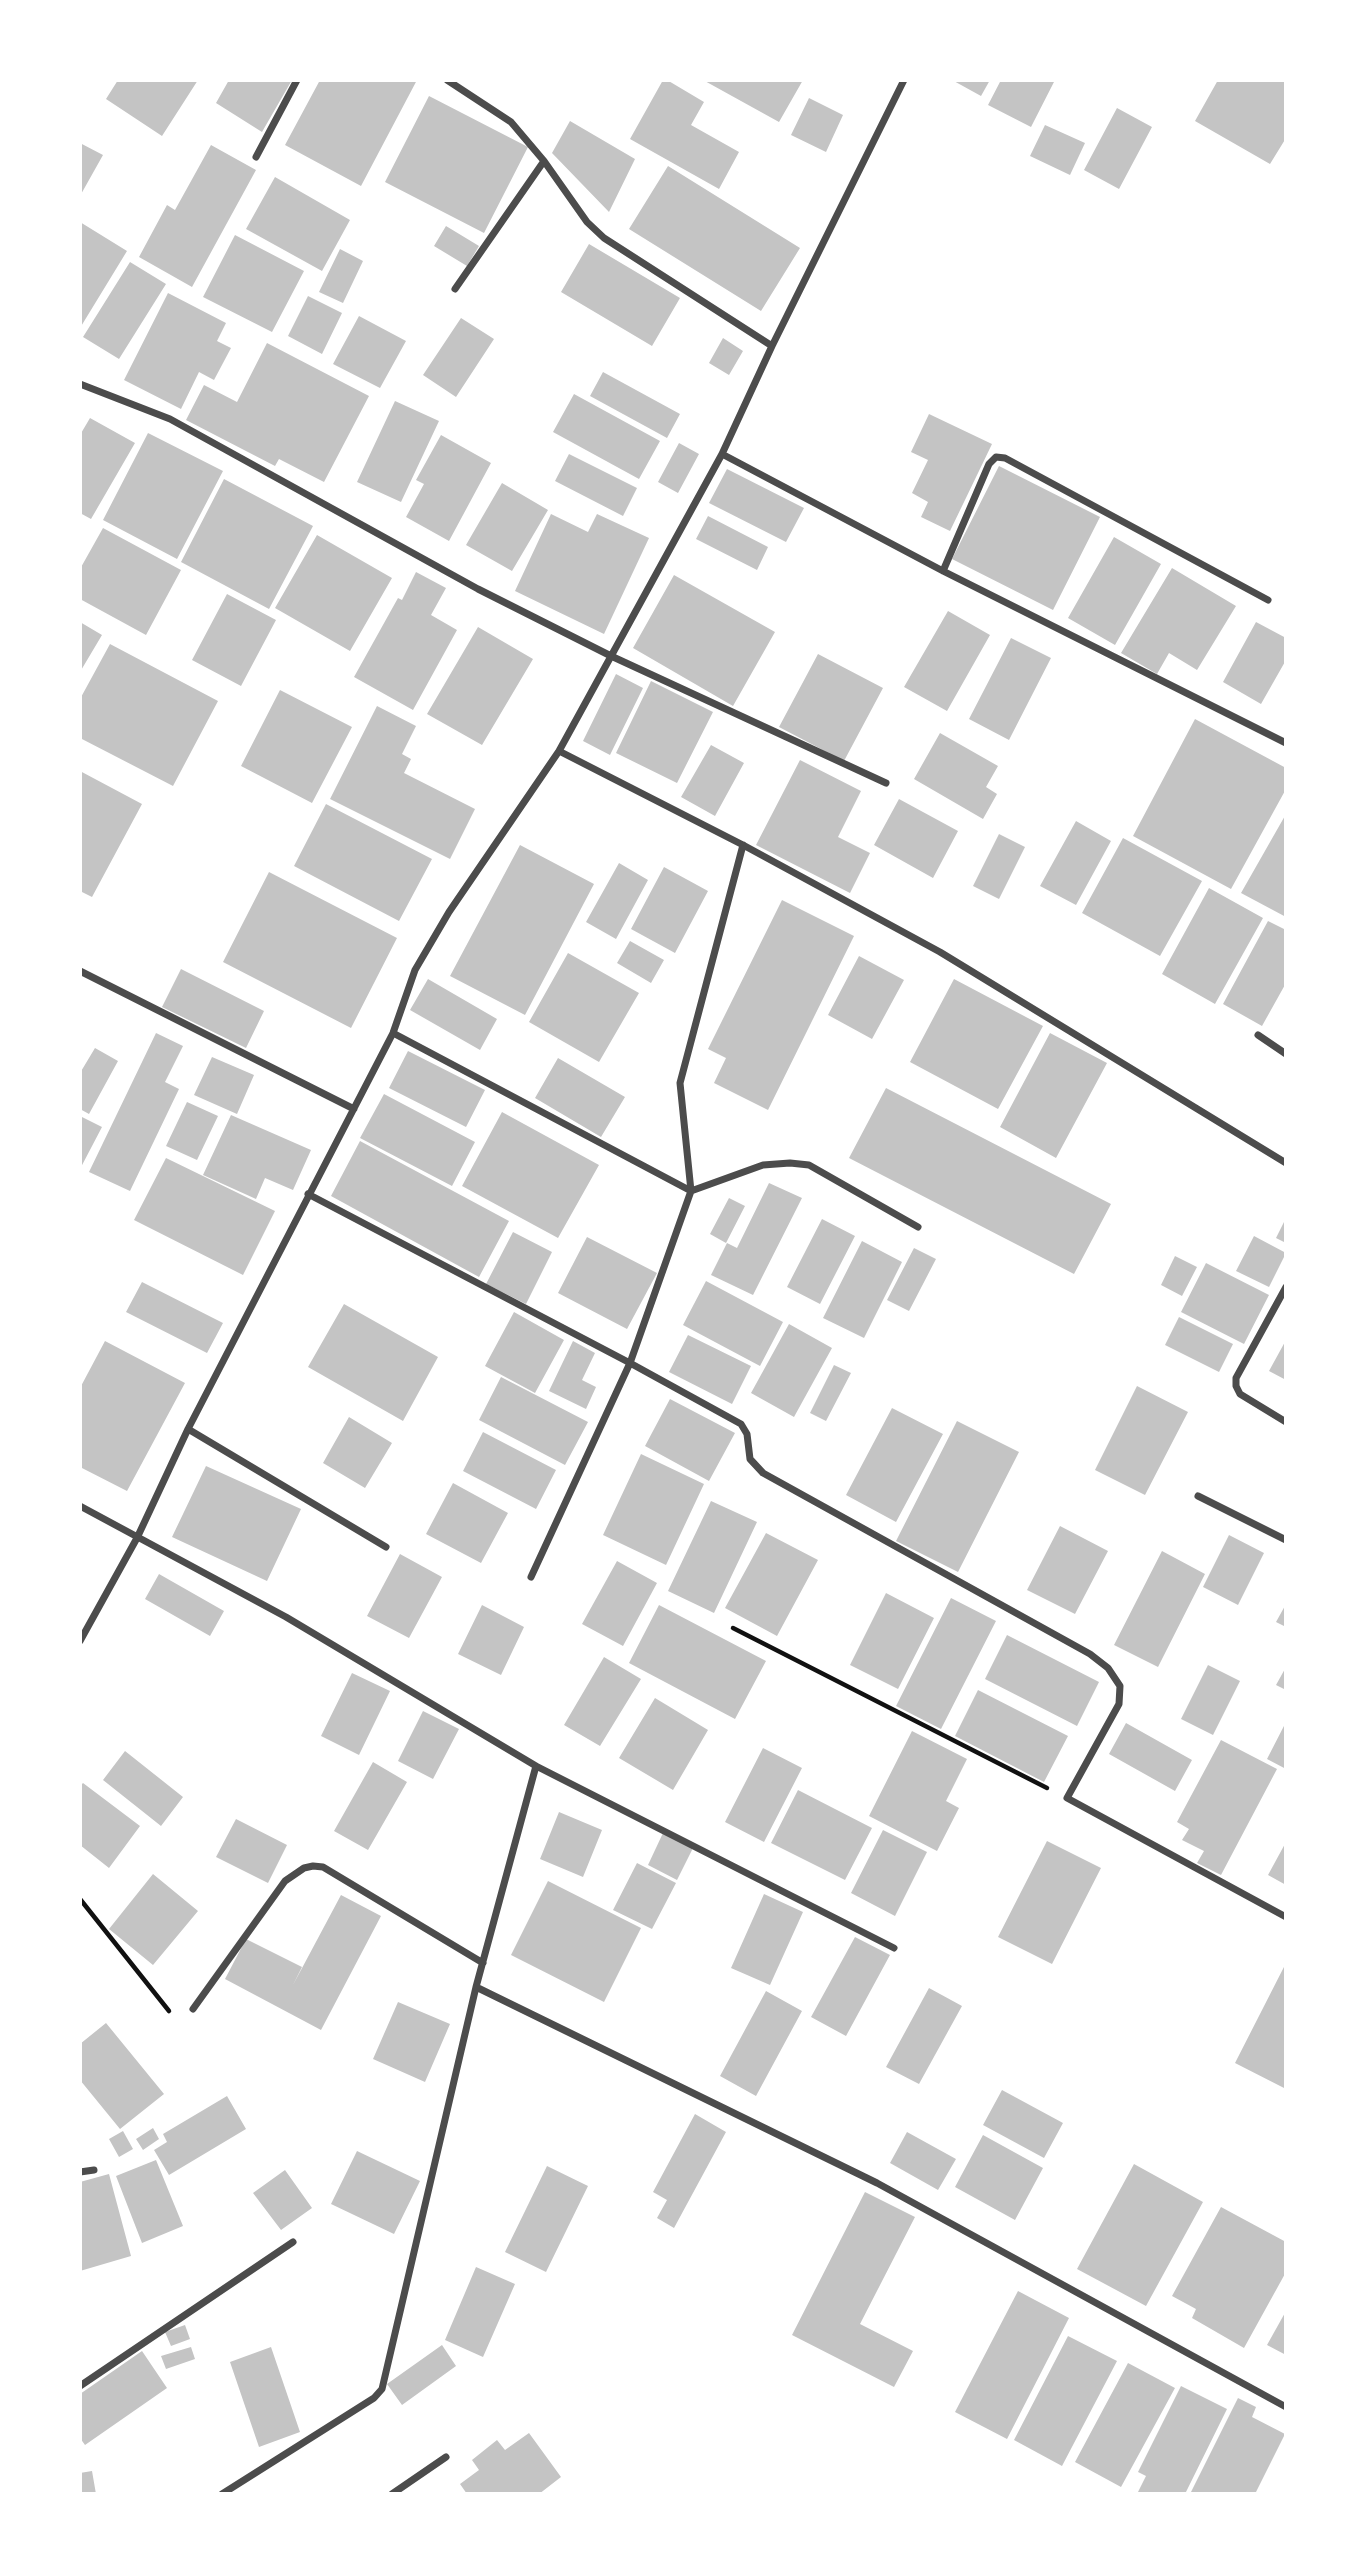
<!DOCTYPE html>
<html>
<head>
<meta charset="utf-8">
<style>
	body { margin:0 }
	#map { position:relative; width:1366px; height:2574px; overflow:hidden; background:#fff; font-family:"Asap Condensed",sans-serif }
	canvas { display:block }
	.frame { position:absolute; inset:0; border:82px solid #fff; pointer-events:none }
</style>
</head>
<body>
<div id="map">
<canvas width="1366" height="2574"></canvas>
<div class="frame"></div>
</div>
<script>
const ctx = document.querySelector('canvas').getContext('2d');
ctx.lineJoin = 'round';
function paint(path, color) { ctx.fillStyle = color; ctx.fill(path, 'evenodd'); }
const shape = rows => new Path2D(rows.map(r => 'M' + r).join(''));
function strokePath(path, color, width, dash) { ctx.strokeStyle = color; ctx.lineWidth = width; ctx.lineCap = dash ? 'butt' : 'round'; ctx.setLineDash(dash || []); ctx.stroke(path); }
paint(shape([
	[118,80,198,80,162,136,106,99],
	[229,80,292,80,262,132,216,103],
	[320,80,417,80,361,186,285,145],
	[663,80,667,80,704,102,691,125,739,152,719,189,630,139],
	[703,80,803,80,779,122],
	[952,80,990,80,981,96],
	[1001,80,1055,80,1031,127,988,105],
	[1218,80,1286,80,1286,138,1270,164,1195,121],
	[429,96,528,147,484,233,385,182],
	[809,98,843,115,826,152,791,135],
	[1117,108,1152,127,1119,189,1084,170],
	[570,121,635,159,609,212,552,153],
	[1045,125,1085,143,1070,175,1030,156],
	[80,143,103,155,80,196],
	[211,145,256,170,192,287,139,257,167,205,175,210],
	[668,166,800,248,761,311,629,229],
	[275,177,350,220,322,271,246,229],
	[80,222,127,251,80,328],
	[446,226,479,246,467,266,434,246],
	[235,235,304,271,272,332,203,297],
	[589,244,680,298,652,346,561,292],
	[340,249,363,261,343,303,319,292],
	[130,262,166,284,119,359,83,337],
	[168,293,226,323,217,341,231,348,214,380,199,372,181,409,124,380],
	[308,296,342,313,322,354,288,336],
	[359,316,406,341,380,388,333,364],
	[461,318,494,339,456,397,423,375],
	[723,338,743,351,729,375,709,363],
	[267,343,369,396,324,482,279,459,275,466,186,420,204,385,237,402],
	[603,372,680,414,667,438,590,396],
	[574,394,660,441,639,479,553,432],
	[395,401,439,421,401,502,357,482],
	[929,414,992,444,950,531,921,517,928,502,912,493,928,460,911,452],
	[90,418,135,443,91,519,80,513,80,435],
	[148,433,223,471,177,559,103,520],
	[441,435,491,463,449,541,406,517,424,484,416,480],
	[679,443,699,454,678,493,658,482],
	[569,454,637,488,623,516,555,481],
	[999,466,1100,517,1053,610,952,559],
	[727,469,804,508,786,542,709,503],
	[224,479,313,526,269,609,181,562],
	[502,483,548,510,512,571,466,545],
	[551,514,588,532,597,514,649,538,604,634,515,591],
	[708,516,768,547,757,570,696,539],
	[103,528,181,570,146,635,80,599,80,569],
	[317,535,392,578,350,651,275,608],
	[1114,537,1161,564,1115,645,1068,618],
	[1172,568,1236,606,1197,670,1169,653,1157,674,1121,653],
	[416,572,446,588,431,615,457,630,413,710,354,677,398,598,402,600],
	[674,575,775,632,733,706,633,648],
	[227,594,276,620,241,686,192,660],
	[948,611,990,635,947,711,904,687],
	[80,622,102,635,80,672],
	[1256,622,1286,638,1286,660,1261,704,1223,682],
	[478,627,533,659,482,745,427,714],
	[1011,638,1051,658,1009,740,969,719],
	[110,644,218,701,173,786,80,738,80,699],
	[818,654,883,688,844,761,779,727],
	[616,674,643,688,610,755,583,741],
	[651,681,713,712,677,783,616,753],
	[280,690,352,727,312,803,241,766],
	[377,706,416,726,402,754,411,759,404,773,475,809,450,859,330,799],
	[1195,719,1286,768,1286,789,1231,889,1133,836],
	[940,733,998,766,986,787,997,794,983,819,914,779],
	[711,745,744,763,715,816,681,797],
	[800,760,861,791,838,837,870,853,850,893,756,845],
	[80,771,142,804,92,897,80,891],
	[899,799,958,831,933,878,874,845],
	[326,804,432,859,399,921,294,866],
	[1286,814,1286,917,1241,893],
	[1076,821,1111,841,1076,905,1040,886],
	[999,834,1025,847,999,899,973,886],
	[1123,838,1202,881,1160,956,1082,913],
	[520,845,594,884,525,1015,450,976],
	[619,863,648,880,616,939,586,922],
	[664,867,708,891,675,953,631,929],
	[269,872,397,938,351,1028,223,962],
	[1209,888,1263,918,1215,1004,1162,974],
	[782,900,854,936,768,1110,714,1083,726,1058,708,1049],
	[1268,921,1286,930,1286,983,1262,1026,1223,1004],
	[630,941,664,960,651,983,617,963],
	[568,953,639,993,599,1062,529,1022],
	[859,956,904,980,872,1039,828,1015],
	[181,969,264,1011,246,1048,162,1007],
	[428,979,497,1019,480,1050,410,1010],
	[954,979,1043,1026,998,1109,910,1062],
	[156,1033,183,1046,165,1082,179,1089,130,1191,89,1172],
	[1050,1033,1107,1063,1056,1158,1000,1127],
	[95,1048,118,1061,89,1114,80,1109,80,1073],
	[408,1051,485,1090,466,1127,389,1088],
	[212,1057,254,1075,237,1114,194,1095],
	[558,1058,625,1097,601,1137,535,1098],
	[886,1088,1111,1204,1074,1274,849,1158],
	[384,1094,475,1142,452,1186,360,1138],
	[187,1102,218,1116,197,1160,166,1146],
	[502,1112,599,1165,558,1238,462,1186],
	[231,1115,311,1150,293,1190,265,1178,256,1199,203,1175],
	[80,1116,102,1127,80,1169],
	[360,1141,509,1221,479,1277,331,1196],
	[166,1158,275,1211,243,1275,134,1220],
	[769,1183,802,1198,753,1295,711,1275,727,1243,737,1248],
	[729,1198,745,1206,726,1243,710,1234],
	[1286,1218,1286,1243,1276,1238],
	[822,1219,855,1236,820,1304,787,1287],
	[513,1232,552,1252,526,1304,486,1284],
	[1254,1236,1286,1253,1269,1287,1236,1271],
	[587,1237,657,1273,627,1329,558,1293],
	[862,1241,902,1262,864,1338,823,1318],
	[914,1248,936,1259,909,1311,887,1300],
	[1175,1256,1197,1267,1182,1296,1161,1285],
	[1206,1263,1269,1295,1244,1344,1181,1312],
	[706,1281,783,1322,760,1366,683,1325],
	[142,1282,223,1323,207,1353,126,1312],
	[344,1304,438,1357,403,1421,308,1367],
	[514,1312,564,1340,535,1393,485,1366],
	[1179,1317,1233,1344,1219,1372,1165,1345],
	[789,1324,832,1348,794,1417,751,1393],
	[688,1335,751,1366,732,1404,669,1372],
	[1286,1340,1286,1380,1269,1371],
	[105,1341,185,1383,127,1491,80,1467,80,1388],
	[573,1341,595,1353,582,1380,596,1387,586,1409,549,1391],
	[834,1365,851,1373,826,1421,810,1413],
	[501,1377,588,1422,565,1465,479,1420],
	[1137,1386,1188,1412,1145,1495,1095,1470],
	[670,1399,735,1433,709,1481,645,1446],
	[892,1408,943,1434,896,1522,846,1495],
	[349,1417,392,1443,365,1488,323,1463],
	[957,1421,1019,1452,958,1572,896,1541],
	[483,1432,556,1470,536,1509,463,1471],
	[641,1454,704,1484,666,1565,603,1535],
	[206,1466,301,1509,267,1581,172,1537],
	[453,1483,508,1513,481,1563,426,1534],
	[711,1501,757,1522,714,1613,668,1591],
	[1060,1526,1108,1551,1075,1614,1027,1590],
	[766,1533,818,1560,777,1636,725,1608],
	[1229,1535,1264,1553,1238,1605,1203,1587],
	[1162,1551,1205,1574,1158,1667,1114,1645],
	[400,1554,442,1577,409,1638,367,1616],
	[617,1561,657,1583,623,1646,582,1624],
	[159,1574,224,1611,210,1636,145,1599],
	[886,1593,934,1618,898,1689,850,1665],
	[951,1598,996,1621,941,1729,896,1706],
	[1286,1604,1286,1627,1276,1622],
	[482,1605,524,1627,501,1675,458,1654],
	[659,1605,766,1661,735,1719,629,1663],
	[1007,1635,1099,1682,1077,1726,985,1679],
	[604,1657,641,1679,600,1746,564,1725],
	[1208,1665,1240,1681,1213,1735,1181,1719],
	[1286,1667,1286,1690,1276,1685],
	[352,1673,390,1691,359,1755,321,1736],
	[978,1690,1068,1736,1044,1782,955,1736],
	[655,1698,708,1730,673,1790,619,1758],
	[423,1711,459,1729,433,1779,398,1761],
	[1286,1722,1286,1769,1267,1759],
	[1126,1723,1192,1760,1175,1791,1109,1754],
	[912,1731,967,1759,946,1801,959,1808,937,1851,869,1816],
	[1221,1740,1277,1769,1221,1875,1197,1863,1204,1851,1182,1840,1189,1829,1177,1822],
	[763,1748,802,1768,764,1842,725,1822],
	[125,1751,183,1797,161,1826,103,1780],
	[373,1762,407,1782,368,1850,334,1831],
	[83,1783,140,1826,109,1868,80,1845,80,1786],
	[798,1790,872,1828,845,1880,771,1843],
	[559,1812,602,1830,583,1877,540,1859],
	[236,1819,287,1845,268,1883,216,1857],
	[883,1830,927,1852,895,1916,851,1893],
	[663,1833,693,1848,677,1880,648,1865],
	[1047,1841,1101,1868,1052,1964,998,1937],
	[1286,1842,1286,1885,1268,1875],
	[637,1863,676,1883,652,1929,613,1910],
	[153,1874,198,1911,153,1965,109,1929],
	[548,1881,641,1928,604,2002,511,1955],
	[764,1894,803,1912,770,1985,731,1968],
	[341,1895,381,1916,321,2030,225,1979,246,1939,302,1967,293,1985],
	[855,1937,890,1955,846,2036,811,2017],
	[1286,1963,1286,2089,1235,2063],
	[929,1988,962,2006,919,2084,886,2067],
	[766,1991,802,2011,756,2096,720,2076],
	[398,2002,450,2024,425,2082,373,2059],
	[106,2023,164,2094,120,2129,80,2080,80,2044],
	[1002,2090,1063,2123,1044,2158,983,2125],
	[227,2096,246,2129,169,2175,154,2150,167,2142,163,2134],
	[695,2114,726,2132,674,2228,657,2218,667,2200,653,2192],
	[153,2128,159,2139,143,2150,136,2139],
	[123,2131,133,2149,119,2157,109,2139],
	[907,2132,956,2159,938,2190,890,2163],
	[983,2135,1043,2168,1015,2220,955,2187],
	[357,2151,420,2181,394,2234,331,2204],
	[156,2160,183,2226,142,2243,116,2176],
	[1134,2164,1203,2202,1146,2306,1077,2269],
	[547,2166,588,2186,546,2272,505,2252],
	[285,2170,312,2208,281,2230,253,2193],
	[109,2174,131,2256,80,2271,80,2182],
	[865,2192,915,2217,860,2324,913,2351,894,2387,792,2335],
	[1221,2207,1286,2242,1286,2272,1244,2348,1192,2318,1196,2309,1172,2296],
	[476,2267,515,2284,483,2357,445,2340],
	[1018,2291,1069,2318,1007,2439,955,2412],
	[1286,2311,1286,2355,1267,2345],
	[185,2325,190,2339,171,2346,165,2332],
	[1068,2336,1117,2361,1062,2466,1014,2440],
	[442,2345,456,2366,402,2405,387,2384],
	[191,2347,195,2359,166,2369,161,2356],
	[271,2347,300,2432,259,2447,230,2362],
	[142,2351,167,2388,85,2445,80,2438,80,2394],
	[1128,2363,1175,2388,1121,2487,1075,2462],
	[1181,2386,1227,2409,1185,2494,1141,2494,1138,2492,1146,2476,1138,2472],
	[1238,2398,1256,2407,1252,2417,1285,2434,1255,2494,1190,2494],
	[529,2433,561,2477,539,2494,467,2494,460,2484,479,2470,472,2460,497,2440,505,2450],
	[92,2471,96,2494,80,2494,80,2473]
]), '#c4c4c4');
strokePath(shape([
	[733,1628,1047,1788],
	[80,1899,169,2011]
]), '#111', 4.5);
strokePath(shape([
	[447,80,511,122,544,161,587,222,604,238,772,346],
	[256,157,297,80],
	[455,289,544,161],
	[80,384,170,419,478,589,611,656,886,783],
	[722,454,943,571,1286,743],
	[943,571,989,464,996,457,1005,458,1268,600],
	[559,751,743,845,940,952,1286,1163],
	[80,971,354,1109],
	[393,1033,691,1191,763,1165,790,1163,809,1165,918,1227],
	[1258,1035,1286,1054],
	[308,1194,630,1363,691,1191,680,1083,743,845],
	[1286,1287,1236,1378,1236,1386,1240,1394,1286,1422],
	[188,1429,386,1547],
	[1198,1496,1286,1540],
	[80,1506,286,1617,536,1766,476,1987,382,2389,374,2398,222,2494],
	[531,1577,630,1363,741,1424,747,1434,750,1459,763,1473,1090,1654,1108,1668,1120,1686,1119,1704,1067,1798,1286,1917],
	[80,1641,137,1538,188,1429,393,1033,415,970,449,912,559,751,722,454,772,346,904,80],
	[536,1766,894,1948],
	[476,1987,877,2183,1286,2407],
	[193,2009,285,1881,304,1868,313,1866,323,1867,483,1963],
	[80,2172,94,2170],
	[80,2386,293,2242],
	[392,2494,446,2457]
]), '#4c4c4c', 7);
</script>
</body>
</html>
